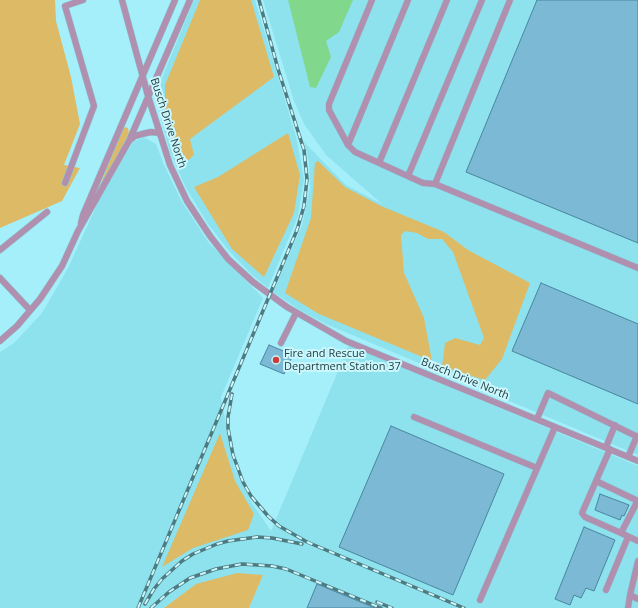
<!DOCTYPE html>
<html>
<head>
<meta charset="utf-8">
<style>
	body { margin:0 }
	canvas { display:block; background:#a5effa }
</style>
</head>
<body>
<canvas width="638" height="608"></canvas>
<script>
const ctx = document.querySelector('canvas').getContext('2d');
ctx.lineJoin = 'round';
function paint(path, color) { ctx.fillStyle = color; ctx.fill(path, 'evenodd'); }
const shape = rows => new Path2D(rows.map(r => 'M' + r).join(''));
function strokePath(path, color, width, dash) { ctx.strokeStyle = color; ctx.lineWidth = width; ctx.lineCap = dash ? 'butt' : 'round'; ctx.setLineDash(dash || []); ctx.stroke(path); }
function label(font, color, halo, rows, align = 'center') {
  ctx.font = font + ' "Open Sans",sans-serif'; ctx.lineWidth = 4; ctx.setLineDash([]); ctx.textBaseline = 'middle'; ctx.strokeStyle = halo; ctx.fillStyle = color; for (const [text, x, y, turn = 0] of rows) {
    ctx.save(); ctx.translate(x, y); ctx.rotate((+turn || 0) * Math.PI / 180); ctx.textAlign = isNaN(turn) ? turn : align; if (halo) ctx.strokeText(text, 0, 0); ctx.fillText(text, 0, 0); ctx.restore();
  }
}
paint(shape([
	[194,0,255,0,297,140,304,179,298,216,268,288,252,275,229,251,208,224,186,188,170,152,159,111,158,93,162,78],
	[263,0,638,0,638,455,326,324,300,310,273,292,302,225,310,188,309,162,304,142,346,185,382,204,326,155,304,124,294,101],
	[144,137,156,144,164,165,182,202,209,243,263,298,221,397,234,467,252,503,271,531,349,345,638,466,638,608,249,608,263,575,196,584,164,608,0,608,0,352,14,343,42,313,68,268,100,198,133,142]
]), '#8ee2ee');
paint(shape([
	[0,0,55,0,56,21,71,77,80,124,64,165,80,168,62,201,0,228],
	[200,0,251,0,274,77,190,139,194,155,182,166,165,111,165,85],
	[125,127,128,128,129,133,118,155,101,185,100,185,123,129],
	[288,133,300,175,294,213,264,277,232,249,194,187,218,177],
	[318,161,345,187,381,206,444,232,468,250,530,283,502,359,485,380,442,367,445,343,455,338,480,345,484,338,453,252,442,239,428,239,417,233,405,231,401,235,404,273,424,318,432,361,319,314,285,293,311,218,315,163],
	[220,433,235,481,254,514,248,530,193,548,162,567],
	[237,573,263,575,249,608,164,608,196,584]
]), '#ddba65');
paint(shape([
	[288,0,353,0,339,32,326,41,331,57,316,88,310,87]
]), '#81d88c');
const building = shape([
	[537,0,638,0,638,243,466,172,537,0],
	[541,283,638,324,638,404,512,351,541,283],
	[269,345,293,355,284,374,260,364,269,345],
	[391,426,504,474,453,595,339,547,391,426],
	[600,494,629,505,624,516,622,515,620,520,595,510,600,494],
	[584,527,615,540,594,591,586,588,581,598,574,595,570,605,555,599,584,527],
	[317,584,375,608,307,608,317,584]
]);
paint(building, '#7bb9d4');
strokePath(building, '#49869f', 1);
const minor = shape([
	[122,0,148,96,170,165,187,201,210,236,228,259,253,282,287,307,346,341,638,461],
	[372,0,329,104,329,110,348,145,355,152,423,183,435,184],
	[510,0,435,184,638,268],
	[130,140,135,136,142,134,151,132,160,133],
	[348,145,408,0],
	[379,163,447,0],
	[408,176,482,0],
	[65,183,94,106,65,6,83,0],
	[81,223,83,215,175,0],
	[0,250,47,212],
	[0,278,30,310],
	[0,341,17,326,40,299,62,266,78,231,129,141,190,0],
	[281,343,296,313],
	[414,417,537,468],
	[537,419,548,393,638,437],
	[606,447,615,425],
	[610,449,596,481,636,500,636,504,621,533,638,541],
	[628,457,637,436],
	[596,481,582,513,585,517,621,533],
	[606,590,628,537],
	[630,595,638,599],
	[480,600,555,427],
	[628,608,630,595,638,561]
]);
strokePath(minor, '#8bccd6', 7);
strokePath(minor, '#b08faf', 6);
const rail = shape([
	[232,394,228,417,228,428,233,455,243,482,251,496,268,516,279,526,307,542,464,608],
	[377,602,392,608],
	[145,604,154,589,162,579,182,561,193,554,217,544,228,541,257,537,272,538,302,544],
	[138,608,297,230,304,206,307,179,304,150,278,69,259,0],
	[151,608,169,592,190,578,216,569,242,564,272,566,286,569,381,608]
]);
strokePath(rail, '#4e7b81', 3.5);
strokePath(rail, '#ccf7fd', 2, [6]);
for (const [x, y, r, color] of [
	[276,360,4,"#cb3d36"]
]) { const dot = new Path2D(); dot.arc(x, y, r, 0, 2 * Math.PI); ctx.fillStyle = color; ctx.fill(dot); strokePath(dot, '#ccf7fd', 1.5); }
label('11px', '#224145', '#ccf7fd', [
	["Busch Drive North",168,123,72],
	["Busch Drive North",465,379,22]
]);
label('11px', '#224145', '#ccf7fd', [
	["Fire and Rescue",284,354],
	["Department Station 37",284,367]
], 'left');
</script>
</body>
</html>
